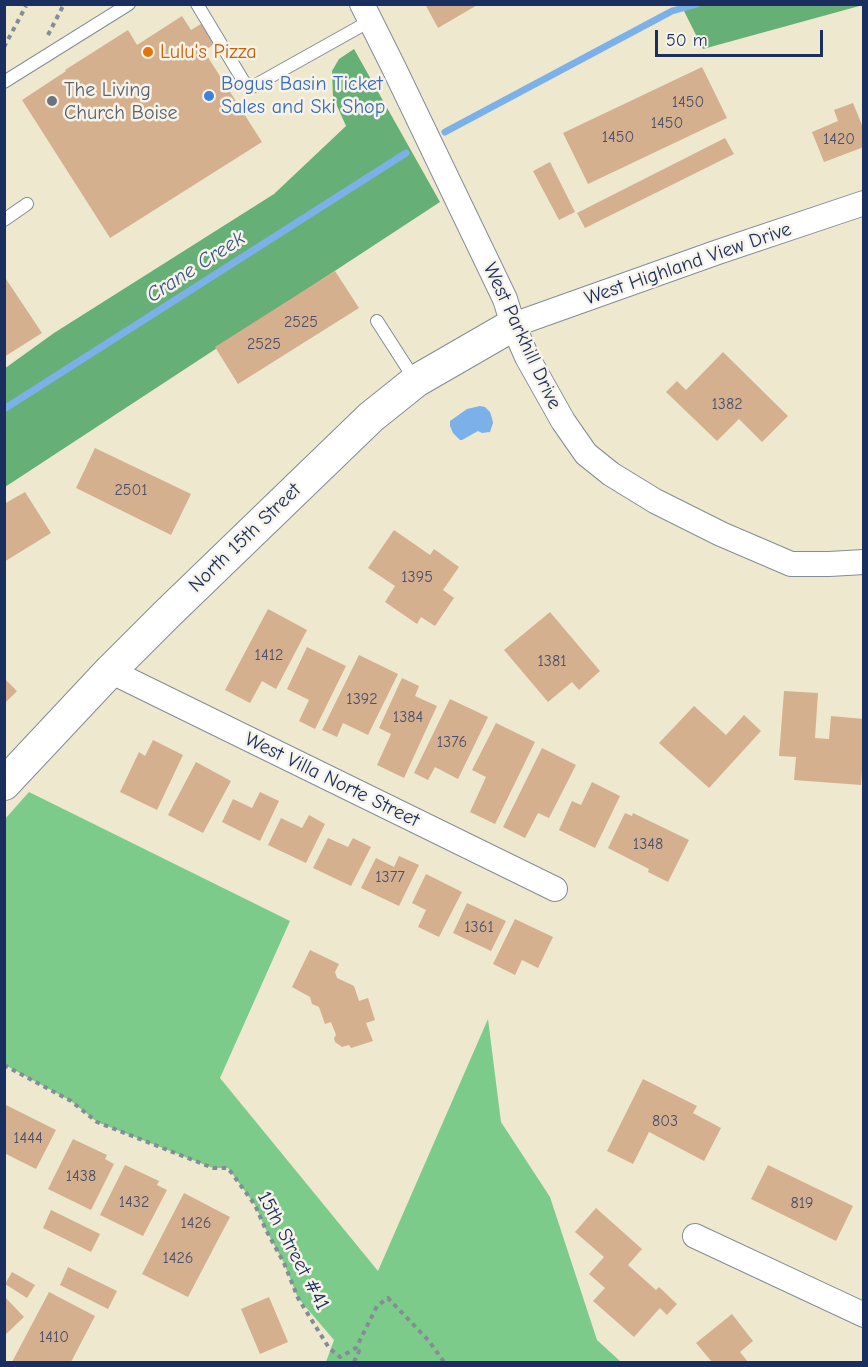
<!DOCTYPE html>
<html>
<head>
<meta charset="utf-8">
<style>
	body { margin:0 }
	#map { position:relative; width:868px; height:1367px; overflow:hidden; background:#eee8cf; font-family:"Comic Neue",sans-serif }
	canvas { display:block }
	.frame { position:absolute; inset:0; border:6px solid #1b2f5e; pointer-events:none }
	.scale { position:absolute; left:655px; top:30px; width:168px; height:27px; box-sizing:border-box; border:3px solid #1b2f5e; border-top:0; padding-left:8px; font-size:18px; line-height:21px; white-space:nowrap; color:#1b2f5e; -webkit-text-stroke:4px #f7f3e8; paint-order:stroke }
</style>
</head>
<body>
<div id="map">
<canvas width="868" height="1367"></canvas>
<div class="frame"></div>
<div class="scale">50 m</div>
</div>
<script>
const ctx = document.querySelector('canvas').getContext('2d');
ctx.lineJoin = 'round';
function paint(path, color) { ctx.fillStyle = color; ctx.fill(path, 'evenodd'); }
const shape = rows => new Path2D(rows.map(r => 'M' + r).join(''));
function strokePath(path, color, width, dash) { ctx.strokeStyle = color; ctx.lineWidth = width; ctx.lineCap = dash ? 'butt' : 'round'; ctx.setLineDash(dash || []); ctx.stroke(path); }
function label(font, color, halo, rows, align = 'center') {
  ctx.font = font + ' "Comic Neue",sans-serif'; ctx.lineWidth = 5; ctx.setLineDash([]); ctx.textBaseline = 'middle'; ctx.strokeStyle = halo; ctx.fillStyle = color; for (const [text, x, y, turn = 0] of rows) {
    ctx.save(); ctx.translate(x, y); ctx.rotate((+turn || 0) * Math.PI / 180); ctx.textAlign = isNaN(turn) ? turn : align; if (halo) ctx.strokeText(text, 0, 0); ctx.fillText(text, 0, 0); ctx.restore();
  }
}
paint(shape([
	[29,792,290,921,220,1078,378,1271,488,1019,501,1122,550,1197,597,1340,621,1362,326,1362,334,1340,298,1298,284,1263,266,1230,255,1205,228,1168,213,1168,97,1122,71,1101,5,1065,5,819]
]), '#7dcb8b');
paint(shape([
	[681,5,863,5,703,49],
	[354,49,440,202,5,487,4,369,54,333,274,194,346,126,333,97,332,71,339,59]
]), '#66af77');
paint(shape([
	[480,406,485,407,490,412,492,418,493,423,490,432,482,433,478,431,462,440,460,440,453,433,450,426,450,421,467,409]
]), '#7cb0e9');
strokePath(shape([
	[445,132,672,11,697,4],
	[4,409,406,153]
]), '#7cb0e9', 7);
paint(shape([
	[425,4,479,4,438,28],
	[182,16,191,30,204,22,217,42,204,51,262,142,110,238,22,100,66,71,65,70,128,30,137,45],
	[702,67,727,118,588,184,563,133],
	[853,103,864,130,864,147,824,162,812,132,838,121,834,110],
	[725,138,734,154,585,228,577,213],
	[550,162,575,212,559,220,533,171],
	[335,271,359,308,238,384,215,347],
	[4,276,42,333,4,357],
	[723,352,788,416,762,442,739,419,717,441,666,392,677,381,686,390],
	[95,448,191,494,171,535,76,488],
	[25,492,51,533,4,562,4,504],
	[394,530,430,555,434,549,459,567,443,590,454,598,435,626,421,617,417,624,385,602,395,586,368,568],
	[268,609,307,630,276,689,262,681,250,703,225,690],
	[550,612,600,671,579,690,572,682,548,702,504,650],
	[307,647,346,666,315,729,299,721,309,700,287,689],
	[359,655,398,674,368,735,343,723,337,737,322,730],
	[4,678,17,691,4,704],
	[402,678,419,686,415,696,437,706,404,778,377,765,391,734,379,728],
	[784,691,818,693,815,738,829,739,831,716,864,719,864,742,861,785,794,780,796,757,779,756],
	[450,699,488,717,458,779,435,767,428,780,414,773],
	[694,706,726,735,744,715,761,731,709,788,659,743],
	[496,723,535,742,495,824,470,812,486,777,472,770],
	[153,740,183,755,157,810,120,792,139,752,145,756],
	[542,748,576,765,549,818,538,813,525,838,503,827],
	[196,762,231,781,203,833,168,815],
	[592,782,620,796,595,848,559,830,572,801,581,805],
	[260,792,279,801,260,841,222,822,233,799,252,808],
	[625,813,632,816,633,813,689,840,668,882,648,872,649,869,608,848],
	[309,815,325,824,306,863,268,845,281,818,302,828],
	[328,838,348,847,353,838,371,847,351,886,313,868],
	[399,856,419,865,399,906,361,888,376,858,394,867],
	[426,874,462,892,439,937,418,927,426,910,412,903],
	[467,903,506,921,491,951,453,933],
	[515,919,553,937,538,968,522,960,515,975,493,964],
	[310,950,339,964,335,972,337,978,354,986,359,1001,368,998,375,1020,366,1023,373,1041,351,1048,349,1045,342,1047,335,1042,334,1038,336,1035,331,1022,325,1024,319,1007,312,1004,310,997,292,987],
	[643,1079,697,1106,693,1113,721,1128,704,1161,649,1132,633,1164,607,1151],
	[4,1104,56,1130,36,1169,4,1153],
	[73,1139,107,1155,105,1159,114,1164,91,1210,48,1189],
	[125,1165,159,1181,157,1185,167,1190,143,1236,100,1215],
	[768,1165,853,1206,836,1241,751,1199],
	[184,1193,230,1217,188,1297,142,1274],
	[596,1208,642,1249,628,1265,656,1290,659,1287,677,1304,667,1315,660,1308,634,1337,593,1301,605,1288,589,1274,604,1257,575,1232],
	[51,1210,100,1234,91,1252,43,1228],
	[68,1267,117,1291,108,1309,60,1285],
	[12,1272,35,1285,27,1298,5,1284],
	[49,1292,95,1316,71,1362,12,1362],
	[4,1296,24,1317,4,1336],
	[269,1297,288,1342,260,1354,241,1309],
	[732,1314,753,1341,740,1352,748,1362,712,1362,696,1343]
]), '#d5b08f');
const service = shape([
	[197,4,244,82,252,87,370,21],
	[4,82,129,4],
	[4,220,27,204],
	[377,321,415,380]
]);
const minor = shape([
	[362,4,393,66,505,299,513,325,527,357,563,421,586,454,611,474,655,501,721,534,791,564,829,564,864,562],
	[513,325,718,252,864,203],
	[110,671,555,889],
	[695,1236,864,1315]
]);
const tertiary = shape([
	[4,784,110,671,167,614,371,417,416,381,513,325]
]);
strokePath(service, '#848c96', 14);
strokePath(minor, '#848c96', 26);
strokePath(tertiary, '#848c96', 34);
strokePath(shape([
	[48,35,64,4],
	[4,47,26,6],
	[4,1065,71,1101,97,1122,213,1168,228,1168,255,1205,266,1230,284,1263,298,1298,329,1348,340,1357,356,1348,377,1306,388,1298,429,1341,444,1362],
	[354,1362,359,1351,356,1348]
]), '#848c96', 4, [4.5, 4.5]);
strokePath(service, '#fff', 12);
strokePath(minor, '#fff', 24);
strokePath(tertiary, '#fff', 32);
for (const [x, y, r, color] of [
	[148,52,6,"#e8710a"],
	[209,96,6,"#3f7fe0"],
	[52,101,6,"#6b7280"]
]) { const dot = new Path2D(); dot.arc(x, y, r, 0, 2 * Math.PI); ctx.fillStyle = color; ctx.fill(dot); strokePath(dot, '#f7f3e8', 2); }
label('16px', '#4a4f6a', null, [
	["1450",688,102],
	["1450",667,123],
	["1450",618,137],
	["1420",839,139],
	["2525",301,322],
	["2525",264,344],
	["1382",727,404],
	["2501",131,490],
	["1395",417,577],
	["1412",269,655],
	["1381",552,661],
	["1392",362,699],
	["1384",408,717],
	["1376",452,742],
	["1348",648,844],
	["1377",390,877],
	["1361",479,927],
	["803",665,1121],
	["1444",28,1138],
	["1438",81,1176],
	["1432",134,1202],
	["819",802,1203],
	["1426",196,1223],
	["1426",178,1258],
	["1410",54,1337]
]);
label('20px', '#c56008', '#f7f3e8', [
	["Lulu's Pizza",160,52]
], 'left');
label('20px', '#366cbe', '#f7f3e8', [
	["Bogus Basin Ticket",221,84],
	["Sales and Ski Shop",221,107]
], 'left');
label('20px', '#5b616d', '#f7f3e8', [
	["The Living",64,90],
	["Church Boise",64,113]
], 'left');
label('20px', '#1b2f5e', '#f7f3e8', [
	["West Highland View Drive",688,264,-19],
	["West Parkhill Drive",522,336,65],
	["North 15th Street",245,538,-44],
	["West Villa Norte Street",332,780,26],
	["15th Street #41",293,1251,62]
]);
label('italic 21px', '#385688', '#f7f3e8', [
	["Crane Creek",196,267,-33]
]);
</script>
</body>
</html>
